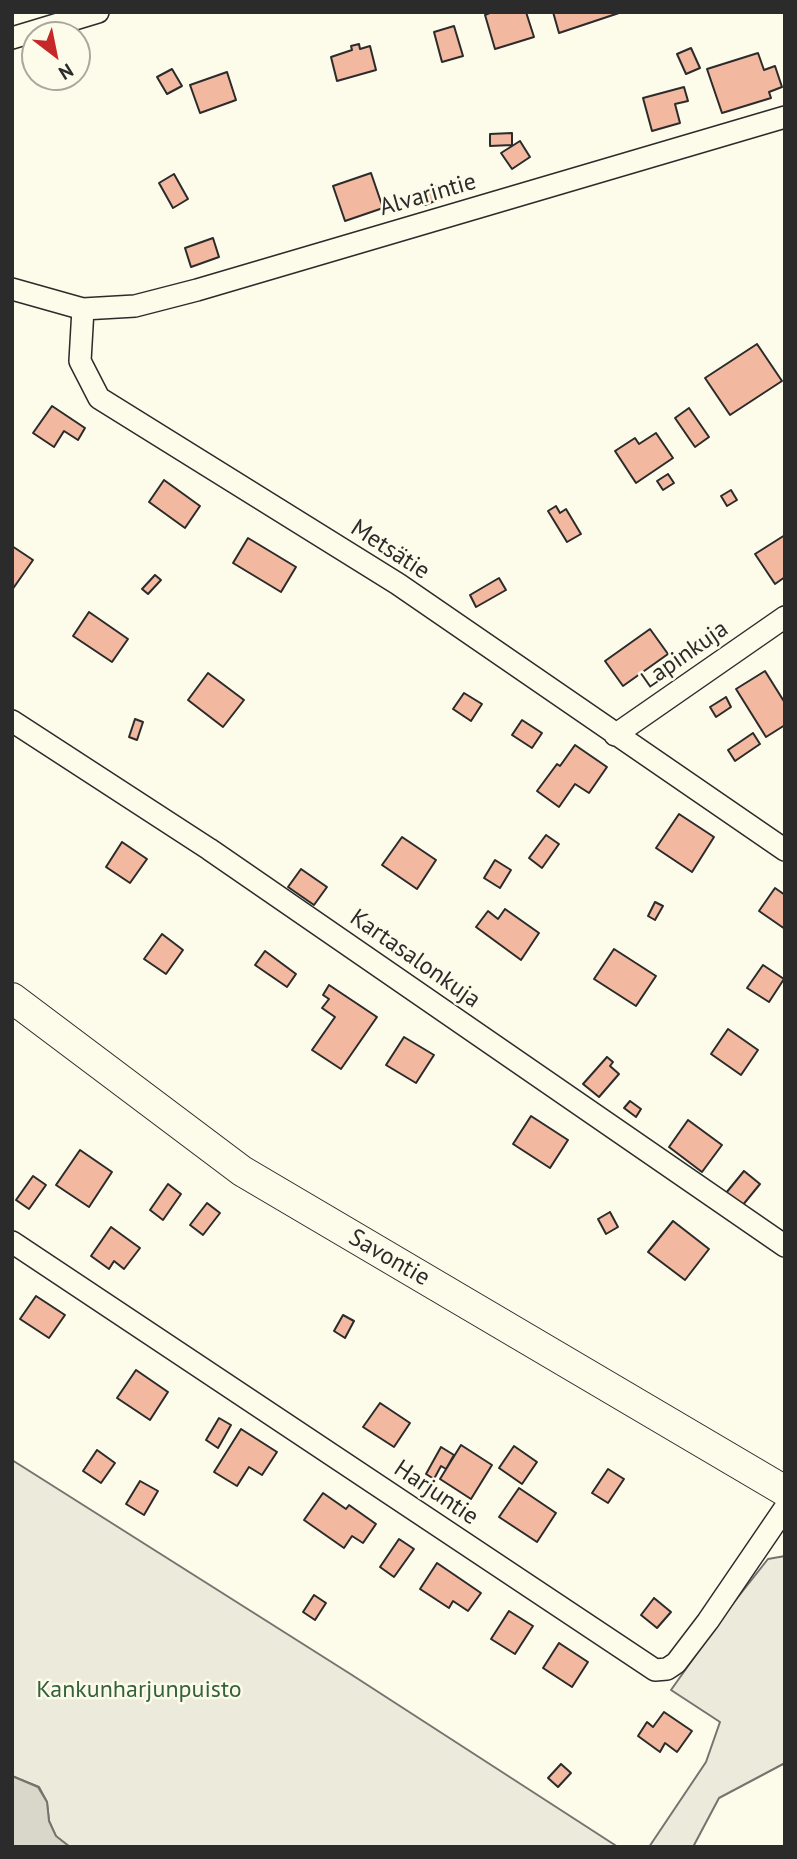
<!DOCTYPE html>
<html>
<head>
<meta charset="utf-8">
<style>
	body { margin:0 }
	#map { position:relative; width:797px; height:1859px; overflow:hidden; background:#fdfbea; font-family:"PT Sans",sans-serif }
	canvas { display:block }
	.frame { position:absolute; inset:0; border:14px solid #2b2b2b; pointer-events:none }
	.north { position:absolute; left:21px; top:21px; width:70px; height:70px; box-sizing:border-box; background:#fdfbea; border:2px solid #a9a89e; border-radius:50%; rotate:148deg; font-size:19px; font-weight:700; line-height:28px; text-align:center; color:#2b2b2b }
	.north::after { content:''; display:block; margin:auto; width:24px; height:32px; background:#c62828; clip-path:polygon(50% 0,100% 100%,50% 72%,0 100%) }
</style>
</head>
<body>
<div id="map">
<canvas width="797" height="1859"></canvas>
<div class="frame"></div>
<div class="north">N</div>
</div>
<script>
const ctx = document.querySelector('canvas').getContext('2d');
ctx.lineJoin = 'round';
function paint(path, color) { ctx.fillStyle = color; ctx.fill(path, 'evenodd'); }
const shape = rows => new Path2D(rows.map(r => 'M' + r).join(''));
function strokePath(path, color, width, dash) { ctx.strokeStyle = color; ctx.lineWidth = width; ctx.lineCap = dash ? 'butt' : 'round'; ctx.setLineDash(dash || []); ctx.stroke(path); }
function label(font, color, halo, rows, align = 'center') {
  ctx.font = font + ' "PT Sans",sans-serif'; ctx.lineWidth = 5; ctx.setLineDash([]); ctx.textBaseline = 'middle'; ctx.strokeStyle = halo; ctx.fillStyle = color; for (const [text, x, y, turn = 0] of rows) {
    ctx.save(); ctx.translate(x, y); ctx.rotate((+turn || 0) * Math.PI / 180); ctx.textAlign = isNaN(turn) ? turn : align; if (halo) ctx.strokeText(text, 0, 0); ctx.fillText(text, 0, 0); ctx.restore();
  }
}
const green = shape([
	[12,1460,352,1675,618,1847,70,1847,56,1837,49,1821,47,1802,39,1787,12,1776,12,1460],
	[785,1556,785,1763,719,1798,693,1847,649,1847,706,1762,720,1722,671,1690,727,1611,768,1559,785,1556]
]);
paint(green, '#ecebdb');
strokePath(green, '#74746e', 2);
const water = shape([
	[12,1776,38,1787,47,1802,49,1821,56,1836,70,1847,12,1847,12,1776]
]);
paint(water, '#d8d7c9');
strokePath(water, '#74746e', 2);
const building = shape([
	[492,12,526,12,534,37,495,49,485,15,492,12],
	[553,12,619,12,619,13,559,33,553,12],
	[454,26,463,56,442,62,434,32,454,26],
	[359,44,360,49,370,46,376,70,337,81,331,57,352,50,351,46,359,44],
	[691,48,700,68,686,74,677,54,691,48],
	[758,53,764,70,775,66,782,87,769,92,771,98,722,113,707,69,758,53],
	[172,69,182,86,167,94,157,77,172,69],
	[227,72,236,100,200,113,190,85,227,72],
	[684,87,688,101,675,104,680,123,652,131,643,98,684,87],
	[512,133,512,145,490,146,490,134,512,133],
	[520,141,530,157,512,169,501,153,520,141],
	[371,173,383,208,345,221,333,186,371,173],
	[174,174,188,199,173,208,159,183,174,174],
	[436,186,440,199,425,205,420,192,436,186],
	[213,238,219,257,191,267,185,248,213,238],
	[757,344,782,381,730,415,705,378,757,344],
	[52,406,85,428,78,440,64,431,54,447,33,433,52,406],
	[689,408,709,437,695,447,675,418,689,408],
	[656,433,673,458,636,483,615,451,635,438,639,444,656,433],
	[668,474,674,483,663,490,657,481,668,474],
	[164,480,200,506,185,528,149,502,164,480],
	[731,490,737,500,727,506,721,496,731,490],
	[556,506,560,513,566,509,581,534,567,542,548,511,556,506],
	[785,535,785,577,775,584,755,554,785,535],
	[248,538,296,567,281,592,233,563,248,538],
	[12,546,33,560,12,590,12,546],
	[155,575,161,580,148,594,142,589,155,575],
	[499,578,506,590,476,607,470,595,499,578],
	[89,612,128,639,112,662,73,636,89,612],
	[650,629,668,654,623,686,605,661,650,629],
	[765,671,785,703,785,725,766,737,736,689,765,671],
	[208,673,244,700,223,727,188,700,208,673],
	[464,693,482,704,471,721,453,709,464,693],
	[726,697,731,707,716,717,710,707,726,697],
	[135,719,143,722,137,740,129,737,135,719],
	[522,720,542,733,532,748,512,735,522,720],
	[753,733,760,744,735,761,728,750,753,733],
	[575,745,607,767,589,793,575,784,559,807,537,791,557,764,560,766,575,745],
	[679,814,714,837,692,872,656,848,679,814],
	[546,835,559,844,542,868,529,858,546,835],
	[402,837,436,860,417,889,382,865,402,837],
	[122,842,147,859,130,883,106,867,122,842],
	[495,860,511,870,500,888,484,878,495,860],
	[301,869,327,887,314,905,288,887,301,869],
	[775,888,785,895,785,929,759,911,775,888],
	[655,902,663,906,655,920,648,916,655,902],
	[505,909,539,933,521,960,476,927,488,911,498,919,505,909],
	[162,934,183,950,166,974,144,959,162,934],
	[614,949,656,976,636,1006,594,979,614,949],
	[265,951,296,974,287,987,255,965,265,951],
	[763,965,784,979,769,1002,747,988,763,965],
	[329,985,377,1017,341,1069,312,1050,335,1017,322,1008,329,999,323,995,329,985],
	[728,1029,758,1050,741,1075,711,1054,728,1029],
	[404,1037,434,1055,416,1083,386,1065,404,1037],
	[607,1057,613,1062,610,1066,619,1074,599,1097,583,1084,607,1057],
	[630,1101,641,1109,636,1117,624,1108,630,1101],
	[531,1116,568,1140,550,1168,513,1144,531,1116],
	[688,1120,722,1145,702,1172,669,1147,688,1120],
	[80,1150,112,1172,89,1207,56,1185,80,1150],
	[744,1171,760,1184,742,1206,726,1193,744,1171],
	[33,1176,46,1185,29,1209,16,1200,33,1176],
	[168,1184,181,1194,163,1220,150,1210,168,1184],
	[207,1203,220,1213,203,1235,190,1225,207,1203],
	[610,1212,618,1227,606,1234,598,1219,610,1212],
	[673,1221,709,1249,685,1280,648,1252,673,1221],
	[111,1227,140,1248,124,1269,114,1261,109,1269,91,1256,111,1227],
	[36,1296,65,1315,49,1338,20,1319,36,1296],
	[343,1315,354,1321,345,1338,334,1331,343,1315],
	[136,1370,168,1392,150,1420,117,1398,136,1370],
	[380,1403,410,1423,394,1447,363,1427,380,1403],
	[219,1418,231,1425,218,1448,206,1440,219,1418],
	[241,1429,277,1452,262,1475,249,1467,237,1486,214,1472,241,1429],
	[461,1445,492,1465,471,1499,440,1479,461,1445],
	[514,1446,537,1462,522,1484,499,1468,514,1446],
	[441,1447,454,1455,446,1469,441,1466,434,1479,426,1474,441,1447],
	[97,1450,115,1463,101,1483,83,1471,97,1450],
	[608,1469,624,1479,608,1503,592,1493,608,1469],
	[140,1481,158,1491,144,1515,126,1504,140,1481],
	[519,1488,556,1513,537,1542,499,1517,519,1488],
	[323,1493,346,1509,349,1505,376,1524,363,1543,352,1536,344,1548,304,1520,323,1493],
	[399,1539,414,1549,394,1577,380,1567,399,1539],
	[437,1563,481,1593,468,1611,453,1601,449,1608,420,1589,437,1563],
	[314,1595,326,1603,315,1620,303,1612,314,1595],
	[654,1598,671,1612,657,1628,641,1615,654,1598],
	[509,1611,533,1626,515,1654,491,1639,509,1611],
	[559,1643,588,1662,572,1687,543,1668,559,1643],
	[664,1712,692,1731,677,1752,665,1743,660,1752,638,1736,647,1722,653,1727,664,1712],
	[561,1764,571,1773,558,1787,548,1778,561,1764]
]);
paint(building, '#f2b8a0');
strokePath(building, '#2b2b2b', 2);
const street = shape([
	[12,38,98,12],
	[12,289,83,309,135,306,197,290,785,117],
	[83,309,80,361,99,398,398,584,785,850],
	[12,721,209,849,785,1246],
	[615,735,785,617],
	[12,1242,655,1670,667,1669,676,1663,708,1621,785,1508]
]);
const secondary = shape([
	[12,998,242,1171,785,1491]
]);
strokePath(street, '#2b2b2b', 24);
strokePath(secondary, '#2b2b2b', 32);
strokePath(street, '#fdfbea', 21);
strokePath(secondary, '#fdfbea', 30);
label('24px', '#2b2b2b', '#fdfbea', [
	["Alvarintie",428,195,-16],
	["Metsätie",390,550,33],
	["Lapinkuja",685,655,-35],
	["Kartasalonkuja",415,959,35],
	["Savontie",389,1258,30],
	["Harjuntie",436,1493,34]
]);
label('24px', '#34623c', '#fdfbea', [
	["Kankunharjunpuisto",139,1690]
]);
</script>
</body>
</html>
